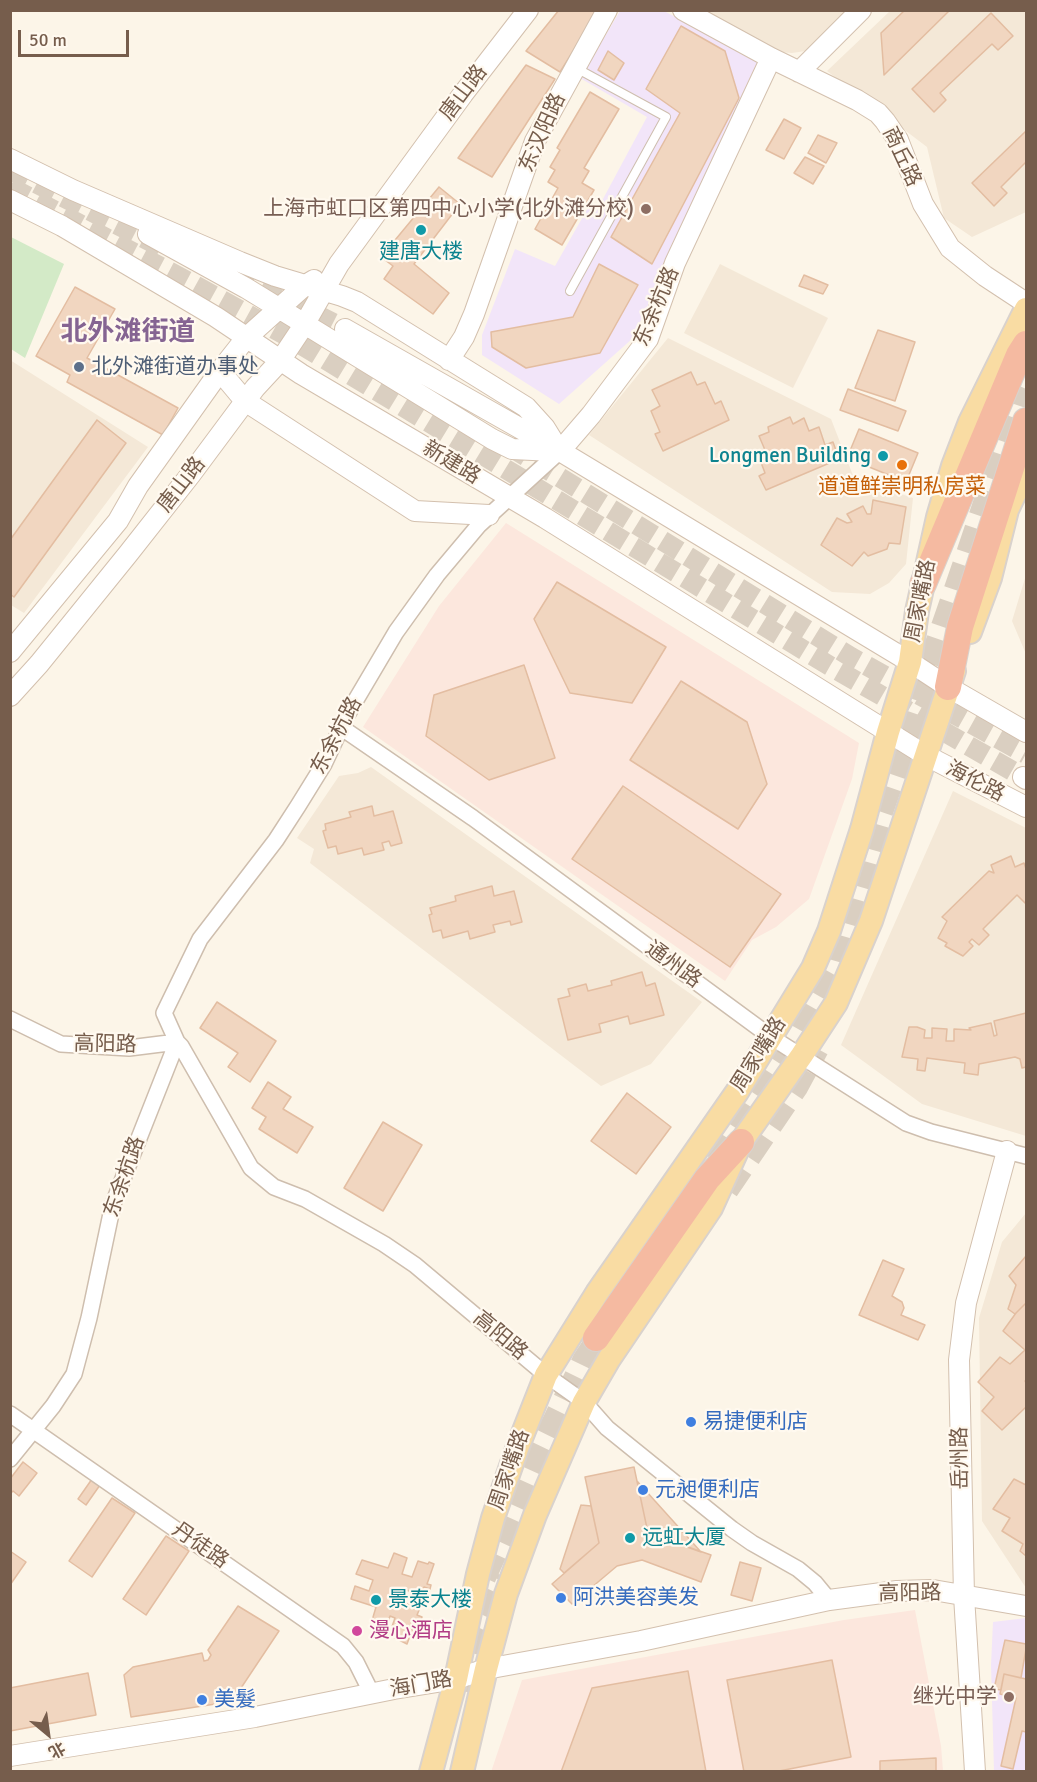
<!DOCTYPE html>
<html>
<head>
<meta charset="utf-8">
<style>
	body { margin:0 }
	#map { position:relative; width:1037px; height:1782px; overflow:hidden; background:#fcf5e8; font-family:Signika,"Noto Sans SC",sans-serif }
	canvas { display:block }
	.frame { position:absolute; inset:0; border:12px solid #765d4c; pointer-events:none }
	.north { position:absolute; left:18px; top:1704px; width:60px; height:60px; -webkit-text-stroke:4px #fff9ef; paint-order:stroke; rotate:151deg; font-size:16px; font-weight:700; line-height:24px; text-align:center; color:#765d4c }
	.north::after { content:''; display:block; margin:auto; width:21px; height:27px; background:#765d4c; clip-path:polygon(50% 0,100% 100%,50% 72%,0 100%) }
	.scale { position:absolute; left:18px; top:30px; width:111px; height:27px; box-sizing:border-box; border:3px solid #765d4c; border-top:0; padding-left:8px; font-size:18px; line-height:21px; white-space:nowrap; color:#765d4c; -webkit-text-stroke:4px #fff9ef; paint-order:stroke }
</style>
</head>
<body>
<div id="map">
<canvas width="1037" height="1782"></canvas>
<div class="frame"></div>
<div class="north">北</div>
<div class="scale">50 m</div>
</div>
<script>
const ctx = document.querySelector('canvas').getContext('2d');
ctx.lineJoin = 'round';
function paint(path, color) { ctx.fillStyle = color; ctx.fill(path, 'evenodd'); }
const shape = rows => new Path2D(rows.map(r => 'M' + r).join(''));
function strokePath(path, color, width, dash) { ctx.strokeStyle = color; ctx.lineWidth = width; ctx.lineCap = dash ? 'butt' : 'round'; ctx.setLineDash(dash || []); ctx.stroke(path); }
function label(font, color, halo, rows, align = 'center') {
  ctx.font = font + ' Signika,"Noto Sans SC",sans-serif'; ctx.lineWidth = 4.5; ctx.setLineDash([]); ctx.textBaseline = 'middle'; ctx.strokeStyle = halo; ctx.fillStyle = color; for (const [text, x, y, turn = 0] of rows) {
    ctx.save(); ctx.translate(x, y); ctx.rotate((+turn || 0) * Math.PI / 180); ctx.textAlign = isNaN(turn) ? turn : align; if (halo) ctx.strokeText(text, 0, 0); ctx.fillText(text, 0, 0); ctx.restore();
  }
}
paint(shape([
	[700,11,859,11,812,50,792,53,778,52],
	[890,11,1026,11,1026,212,972,237,944,218,927,147,827,71],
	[720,264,828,318,793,388,684,333],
	[668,338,831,419,854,478,913,498,906,564,889,583,870,594,832,592,589,435],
	[10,360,148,447,24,613,11,605],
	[1026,575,1026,654,1012,621],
	[371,767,702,1002,651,1064,601,1086,310,863,314,849,297,838,339,776,358,773],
	[953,791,1026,828,1026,1136,922,1104,841,1045],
	[1026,1213,1026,1588,982,1521,979,1318,1002,1242]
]), '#f4e8d7');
paint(shape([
	[506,523,859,743,852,779,809,899,776,927,752,940,725,981,363,727,439,606],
	[915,1610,941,1746,943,1771,491,1772,522,1680,844,1620]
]), '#fce7dd');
paint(shape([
	[620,11,664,11,762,63,632,339,559,404,482,355,482,335,515,249,555,266,589,206,596,212,647,117,580,78],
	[1026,1618,1026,1771,994,1771,991,1665,993,1622]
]), '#f2e5f9');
paint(shape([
	[11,237,64,264,25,358,11,349]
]), '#d3eac7');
const building = shape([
	[559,10,599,10,560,72,526,51,559,10],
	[905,10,950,10,884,75,881,33,905,10],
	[991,13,1013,36,998,50,992,44,940,93,946,100,934,112,912,89,991,13],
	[681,26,725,51,739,98,652,264,611,237,680,113,646,89,681,26],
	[608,51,624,63,614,80,598,70,608,51],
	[526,65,555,79,492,177,458,158,526,65],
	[590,92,619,109,584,168,589,171,582,183,594,190,562,245,535,229,558,188,548,182,555,170,550,167,560,150,557,148,590,92],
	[784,119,801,128,784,159,766,150,784,119],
	[1026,131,1026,162,1001,187,1007,193,994,206,972,183,1026,131],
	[818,135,837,143,826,163,808,153,818,135],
	[805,157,824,166,813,184,794,173,805,157],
	[439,187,460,204,414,264,449,293,433,314,384,279,393,266,381,257,439,187],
	[599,264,638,285,600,353,526,368,492,347,491,332,573,317,599,264],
	[804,275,828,285,823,294,799,286,804,275],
	[75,287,115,309,87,358,178,408,163,435,67,382,70,375,36,356,75,287],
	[878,330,915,342,895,401,855,388,878,330],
	[691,372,697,385,705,382,715,404,721,401,729,420,663,451,655,434,660,432,651,411,660,406,652,390,691,372],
	[848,389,906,411,898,431,840,410,848,389],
	[790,417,793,424,804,418,809,431,819,427,825,445,833,442,839,459,766,490,759,476,765,473,757,452,765,450,759,436,769,432,768,427,790,417],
	[97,420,126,443,14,597,10,594,10,540,97,420],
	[859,429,918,453,906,482,847,458,859,429],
	[873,500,906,507,900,544,889,543,887,549,868,556,864,552,852,566,821,545,837,518,847,523,852,522,847,514,863,506,867,514,871,514,873,500],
	[557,582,666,647,632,703,570,693,534,619,557,582],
	[524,665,555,758,489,780,426,736,434,695,524,665],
	[681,681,747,722,767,784,738,829,630,760,681,681],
	[623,786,781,894,730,967,572,859,623,786],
	[372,806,374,816,393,811,402,843,391,846,389,841,382,843,384,850,364,855,362,848,338,854,336,846,328,848,323,831,326,830,325,824,351,817,349,812,372,806],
	[1011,856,1015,867,1024,863,1026,869,1026,901,1025,903,1017,895,983,929,989,935,979,945,972,939,969,942,973,946,963,956,945,946,947,943,938,938,947,921,942,917,989,871,994,873,991,865,1011,856],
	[492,886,494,896,514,891,522,922,511,925,510,921,493,925,495,932,470,939,468,931,443,938,441,930,433,932,429,915,432,914,430,908,456,901,455,896,492,886],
	[642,972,646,986,655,983,664,1015,630,1024,628,1016,599,1024,601,1032,568,1040,558,999,570,996,568,989,586,984,588,991,612,985,611,981,642,972],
	[217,1002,276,1041,250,1082,228,1067,238,1053,200,1028,217,1002],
	[1026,1013,1026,1067,1022,1068,1020,1059,1015,1057,979,1064,978,1075,964,1073,965,1063,927,1058,925,1071,917,1070,918,1059,902,1057,909,1027,917,1027,925,1030,924,1038,932,1038,932,1028,947,1029,946,1041,954,1041,954,1029,971,1030,969,1028,991,1023,994,1036,997,1035,994,1021,1026,1013],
	[268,1082,291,1097,283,1109,313,1127,297,1153,259,1129,266,1117,252,1108,268,1082],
	[627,1093,671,1127,636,1174,591,1141,627,1093],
	[383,1122,422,1145,383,1211,344,1188,383,1122],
	[1026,1256,1026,1303,1015,1314,1008,1309,1016,1285,1009,1276,1026,1256],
	[883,1260,904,1269,892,1296,902,1302,904,1308,901,1315,925,1325,918,1340,859,1315,883,1260],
	[1026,1303,1026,1380,1025,1381,1026,1383,1026,1407,1002,1430,982,1411,994,1397,978,1382,1000,1357,1010,1364,1025,1350,1003,1331,1016,1313,1026,1303],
	[23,1462,37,1473,19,1496,13,1491,10,1494,10,1479,23,1462],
	[634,1467,648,1533,711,1555,701,1582,642,1560,617,1566,572,1604,552,1584,599,1543,585,1477,634,1467],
	[92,1479,100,1485,86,1505,78,1499,92,1479],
	[1014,1479,1026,1485,1026,1556,1020,1551,1023,1544,1002,1531,1010,1518,993,1509,1014,1479],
	[637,1481,701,1552,648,1533,637,1481],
	[112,1498,135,1513,92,1577,69,1561,112,1498],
	[581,1505,591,1506,599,1543,564,1573,560,1569,581,1505],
	[166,1536,189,1551,146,1615,123,1599,166,1536],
	[10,1551,26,1562,10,1585,10,1551],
	[394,1553,407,1558,402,1574,412,1577,418,1561,428,1564,429,1562,434,1564,427,1584,431,1585,430,1589,424,1587,421,1595,403,1589,399,1601,420,1608,417,1615,422,1617,419,1627,414,1625,407,1644,389,1635,395,1618,390,1616,385,1633,376,1630,378,1626,371,1624,376,1607,351,1599,355,1586,369,1591,373,1580,356,1574,362,1560,388,1568,394,1553],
	[740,1562,761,1568,752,1601,731,1595,740,1562],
	[238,1606,279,1631,237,1694,222,1703,131,1717,124,1675,133,1667,202,1653,204,1661,208,1660,211,1655,208,1650,238,1606],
	[1005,1640,1026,1644,1026,1649,1021,1678,1004,1674,1001,1690,994,1689,1005,1640],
	[832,1660,851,1757,774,1772,744,1772,727,1680,832,1660],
	[688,1671,706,1772,561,1772,592,1688,688,1671],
	[88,1673,96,1715,10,1731,10,1688,88,1673],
	[1004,1674,1026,1679,1026,1732,1022,1731,1013,1769,1001,1766,1016,1698,1000,1694,1004,1674],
	[936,1758,936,1772,880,1772,880,1761,936,1758]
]);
paint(building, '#f1d6c0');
strokePath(building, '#e3bda1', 1.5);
strokePath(shape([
	[10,170,161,247],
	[10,187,191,283,285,335,830,666,1023,777],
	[235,273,345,329],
	[509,446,851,657,1026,754]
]), '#dacfc1', 20, [20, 10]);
strokePath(shape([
	[715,1161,787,1050,836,964,880,812,966,563,1020,402,1026,389],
	[726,1189,795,1087,816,1048],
	[483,1577,535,1463,585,1361,612,1320],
	[463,1691,478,1635,505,1577]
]), '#dacfc1', 26, [26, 13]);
const lane = shape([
	[570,291,666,117,576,68]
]);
const street = shape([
	[560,451,479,525,437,575,396,632,347,715,324,764,298,806,276,840,200,939,164,1013,177,1042,181,1046,251,1168,274,1187,305,1199,384,1244,415,1265,546,1375,584,1402,607,1428,732,1529,752,1543,798,1569,815,1583,829,1600],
	[342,728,473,818,771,1037,906,1123,931,1132,1026,1156],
	[10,1019,61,1044,129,1048,177,1042],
	[10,1414,343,1646,356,1662,372,1694],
	[10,1459,53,1406,74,1374,89,1318,113,1204,177,1042]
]);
const secondary = shape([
	[683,10,771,58,857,100,878,113,885,121,898,140,923,204,950,248,985,276,1026,303],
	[799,72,861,10],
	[10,159,73,190,240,262,275,276,342,296,357,302,526,407,545,428,558,449],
	[10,200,62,226,216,317,301,374,545,518,925,755,1026,807],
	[148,234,246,288,492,439,512,449,554,451],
	[345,329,560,451,910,662,948,687,1026,732],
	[449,360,464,337,474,314,535,141,607,10],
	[220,371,245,401,415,511,489,515],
	[560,451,591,415,648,339,675,263,771,58],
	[10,652,118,521,138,486,220,371,246,338,304,286,314,280],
	[10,696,39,664,128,554,191,474,255,388,280,361,304,325,339,264,463,94,528,10],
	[1023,777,1026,779],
	[10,1756,255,1717,394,1689,456,1679,486,1669,641,1641,829,1600,897,1591,933,1590,1026,1606],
	[975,1772,964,1596,959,1360,966,1303,1007,1151]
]);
const primary = shape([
	[970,632,990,578,1007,510,1026,470],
	[431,1772,456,1679,478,1574,493,1518,518,1446,546,1375,597,1293,737,1092,813,968,829,931,862,829,888,732,910,662,917,611,938,517,953,466,970,422,1026,309],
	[462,1772,486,1669,506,1594,535,1515,584,1402,609,1359,711,1208,741,1142,802,1055,836,1003,871,921,954,671]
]);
const highway = shape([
	[923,584,1019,355,1026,344],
	[948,687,960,627,1026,421],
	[596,1338,707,1179,741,1142]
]);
strokePath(lane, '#cebeae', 10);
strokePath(street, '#cebeae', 18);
strokePath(secondary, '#d3c0ae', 22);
strokePath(primary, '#d9d2cd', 26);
strokePath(highway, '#d9d2cd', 28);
strokePath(lane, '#fff', 8);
strokePath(street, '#fff', 15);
strokePath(secondary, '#fff', 20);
strokePath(primary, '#f9dca3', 22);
strokePath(highway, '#f5baa1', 26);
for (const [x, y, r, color] of [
	[646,209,6,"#8d6e63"],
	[421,230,6,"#0f9aa8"],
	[79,367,6,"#5c6f8a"],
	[883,456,6,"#0f9aa8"],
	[902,465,6,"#e8710a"],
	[691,1422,6,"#3f7fe0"],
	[643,1490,6,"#3f7fe0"],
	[630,1538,6,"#0f9aa8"],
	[561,1598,6,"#3f7fe0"],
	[376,1600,6,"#0f9aa8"],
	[357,1631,6,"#d1479c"],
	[1009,1697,6,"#8d6e63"],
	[202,1700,6,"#3f7fe0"]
]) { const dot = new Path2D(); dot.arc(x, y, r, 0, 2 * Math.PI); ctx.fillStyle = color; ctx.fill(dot); strokePath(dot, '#fff9ef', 2); }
label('21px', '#765d4c', '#fff9ef', [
	["唐山路",464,93,-53],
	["东汉阳路",543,133,-66],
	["商丘路",901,157,65],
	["东余杭路",657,307,-67],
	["新建路",451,463,31],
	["唐山路",182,485,-52],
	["周家嘴路",921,601,-79],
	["东余杭路",337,736,-62],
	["海伦路",975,782,27],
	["通州路",673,965,36],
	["高阳路",105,1045,1],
	["周家嘴路",759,1055,-58],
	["东余杭路",125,1177,-71],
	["高阳路",500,1336,40],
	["岳州路",961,1458,-91],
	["周家嘴路",510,1470,-71],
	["丹徒路",200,1546,35],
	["高阳路",910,1594,-1],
	["海门路",421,1685,-10]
]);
label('21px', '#785e54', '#fff9ef', [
	["上海市虹口区第四中心小学(北外滩分校)",634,209],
	["继光中学",997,1697]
], 'right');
label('21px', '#0d838f', '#fff9ef', [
	["建唐大楼",421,252,"center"],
	["Longmen Building",871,456,"right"],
	["远虹大厦",642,1538],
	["景泰大楼",388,1600]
], 'left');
label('21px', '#4e5e75', '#fff9ef', [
	["北外滩街道办事处",91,367]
], 'left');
label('21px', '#c56008', '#fff9ef', [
	["道道鲜崇明私房菜",902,487]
]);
label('21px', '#366cbe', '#fff9ef', [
	["易捷便利店",703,1422],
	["元昶便利店",655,1490],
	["阿洪美容美发",573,1598],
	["美髮",214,1700]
], 'left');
label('21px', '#b23c85', '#fff9ef', [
	["漫心酒店",369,1631]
], 'left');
label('bold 27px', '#856492', '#fff9ef', [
	["北外滩街道",128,333]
]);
</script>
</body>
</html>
